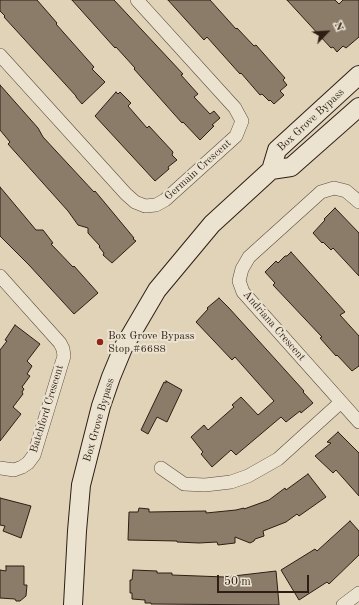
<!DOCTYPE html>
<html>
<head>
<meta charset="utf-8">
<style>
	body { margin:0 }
	#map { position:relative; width:359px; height:605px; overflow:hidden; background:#e0d3b7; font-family:"Old Standard TT",serif }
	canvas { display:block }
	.north { position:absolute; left:307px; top:12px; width:40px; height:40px; -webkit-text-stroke:3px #ebe2d0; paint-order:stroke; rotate:65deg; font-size:11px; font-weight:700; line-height:16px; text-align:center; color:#2d1e15 }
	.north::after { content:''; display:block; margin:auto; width:14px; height:18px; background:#2d1e15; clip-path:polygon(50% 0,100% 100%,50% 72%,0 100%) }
	.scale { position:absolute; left:217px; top:575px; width:92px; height:18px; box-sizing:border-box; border:2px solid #2d1e15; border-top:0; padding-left:5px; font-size:12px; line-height:14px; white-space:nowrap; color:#2d1e15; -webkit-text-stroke:3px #ebe2d0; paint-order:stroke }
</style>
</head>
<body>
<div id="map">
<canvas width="359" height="605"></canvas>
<div class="north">N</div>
<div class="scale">50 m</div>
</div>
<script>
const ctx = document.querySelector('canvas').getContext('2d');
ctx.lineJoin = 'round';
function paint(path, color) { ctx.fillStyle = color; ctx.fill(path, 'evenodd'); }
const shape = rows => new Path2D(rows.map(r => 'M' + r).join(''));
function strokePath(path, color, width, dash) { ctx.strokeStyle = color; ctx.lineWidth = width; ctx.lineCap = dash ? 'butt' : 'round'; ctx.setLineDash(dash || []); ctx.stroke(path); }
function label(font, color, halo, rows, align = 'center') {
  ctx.font = font + ' "Old Standard TT",serif'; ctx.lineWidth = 4; ctx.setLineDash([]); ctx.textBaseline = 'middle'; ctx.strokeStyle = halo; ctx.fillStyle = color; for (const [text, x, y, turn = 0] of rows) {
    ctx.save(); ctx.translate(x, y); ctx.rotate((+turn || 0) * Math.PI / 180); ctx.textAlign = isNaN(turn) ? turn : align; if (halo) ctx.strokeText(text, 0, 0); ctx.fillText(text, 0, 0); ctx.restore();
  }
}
const building = shape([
	[0,0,37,0,57,23,56,24,94,67,92,69,105,82,82,104,76,97,76,96,4,17,5,16,0,11,0,0],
	[72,0,114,0,183,74,181,75,198,94,194,97,210,114,214,111,220,118,212,125,214,126,200,140,183,122,182,123,134,69,135,68,116,47,115,48,72,0],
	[168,0,210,0,236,29,237,28,254,46,256,45,285,78,283,80,287,85,280,91,284,95,274,104,270,100,269,101,262,94,260,95,241,73,240,74,207,37,204,40,168,0],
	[287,0,335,0,339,4,343,0,359,0,359,37,346,48,343,46,337,52,333,47,331,48,287,0],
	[0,85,38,128,43,137,94,192,95,191,134,238,133,239,136,241,112,263,103,255,104,253,99,247,100,246,88,233,88,228,78,225,68,211,8,144,10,142,0,130,0,85],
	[116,92,118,94,120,92,131,103,128,106,147,128,149,126,173,152,172,155,177,160,168,167,169,169,155,181,95,116,116,92],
	[0,187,36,230,43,230,53,243,51,244,73,267,74,266,98,293,74,314,29,265,0,236,0,187],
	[335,208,359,233,359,276,333,248,331,250,323,242,322,243,313,233,325,220,324,219,335,208],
	[291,252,345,312,340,315,359,336,359,366,352,371,337,355,336,356,320,338,322,337,273,285,275,283,265,272,276,261,278,263,285,256,287,256,291,252],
	[219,298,229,308,304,391,303,392,313,403,301,413,300,411,286,422,281,417,236,455,231,450,212,467,201,454,203,452,191,437,204,425,208,430,234,407,232,405,241,397,242,398,258,415,274,401,235,357,232,360,196,322,208,309,207,308,219,298],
	[15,325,40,344,27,361,32,366,27,374,30,376,22,387,24,389,22,392,23,394,13,407,21,414,0,441,0,350,7,341,5,340,15,325],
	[166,381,182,390,167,422,157,417,148,434,141,430,164,382,166,383,166,381],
	[338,432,359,453,359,496,336,470,333,473,315,456,331,443,327,442,338,432],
	[308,474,326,497,299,516,297,514,286,522,263,531,264,536,255,539,254,541,250,543,235,537,235,543,218,545,217,542,199,543,177,542,177,541,128,540,129,512,138,512,139,508,149,509,149,512,206,511,206,513,236,510,244,508,244,509,269,500,285,488,286,490,308,474],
	[0,498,31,506,21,538,3,531,5,526,0,525,0,498],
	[350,521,359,531,359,555,329,584,327,582,299,600,281,570,315,549,317,551,350,521],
	[6,566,24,566,24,585,27,585,26,596,20,601,16,601,15,599,0,598,0,570,6,571,6,566],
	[133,570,157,571,157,573,172,573,172,575,225,577,276,571,279,604,279,605,151,604,151,603,145,603,145,600,132,599,132,593,130,593,130,580,132,580,133,570]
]);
paint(building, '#8a7c69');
strokePath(building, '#2d1e15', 1);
const street = shape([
	[0,55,126,194,135,202,145,206,156,205,165,200,236,136,242,121,235,108,137,0],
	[359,202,346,191,334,188,321,192,249,257,242,269,239,281,243,292,359,422],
	[0,276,60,343,63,349,64,356,34,455,28,463,22,467,14,470,0,468],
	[161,468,184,484,205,485,231,482,248,476,278,459,341,402],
	[343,605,359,593]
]);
const secondary = shape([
	[271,170,291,167,359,107],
	[73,605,77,531,81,485,101,406,111,377,123,348,157,290,212,224,271,170,277,150,359,75]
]);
strokePath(street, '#5a4b3e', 14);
strokePath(secondary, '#2d1e15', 20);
strokePath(street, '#ebe2d0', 13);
strokePath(secondary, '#ebe2d0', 18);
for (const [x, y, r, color] of [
	[100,342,4,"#8f2418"]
]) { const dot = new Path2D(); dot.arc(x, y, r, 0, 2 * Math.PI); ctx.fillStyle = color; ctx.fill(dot); strokePath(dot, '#ebe2d0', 1.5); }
label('11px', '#2d1e15', '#ebe2d0', [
	["Box Grove Bypass",311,120,-43],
	["Germain Crescent",198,170,-42],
	["Andriana Crescent",274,326,49],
	["Batchford Crescent",47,409,-73],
	["Box Grove Bypass",99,420,-74]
]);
label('11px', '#2d1e15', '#ebe2d0', [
	["Box Grove Bypass",108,336],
	["Stop #6688",108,349]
], 'left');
</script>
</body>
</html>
